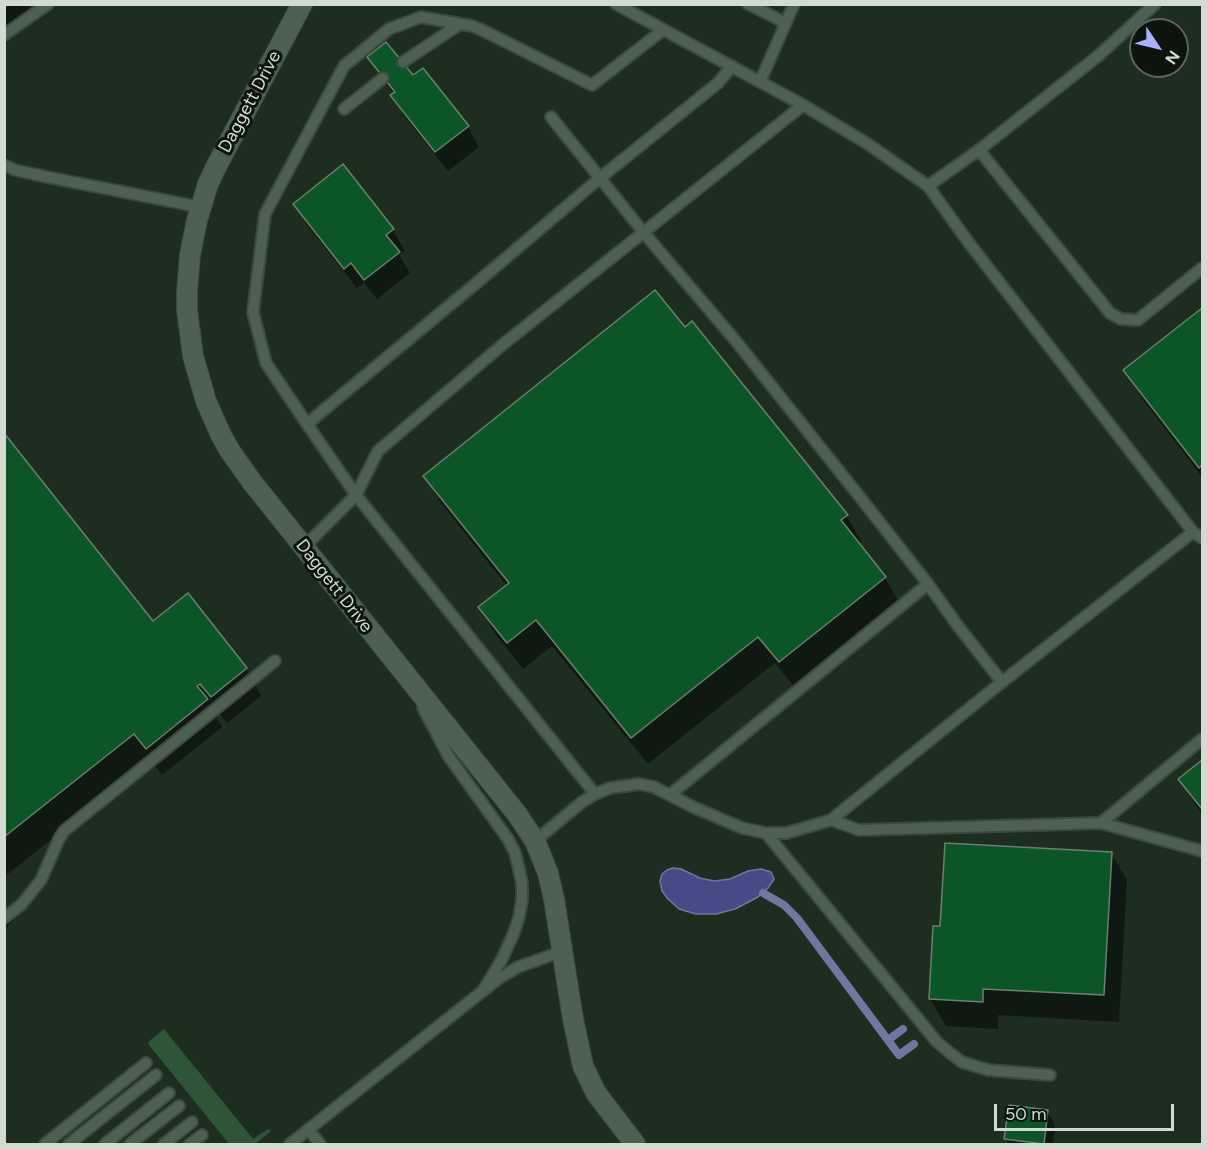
<!DOCTYPE html>
<html>
<head>
<meta charset="utf-8">
<style>
	body { margin:0 }
	#map { position:relative; width:1207px; height:1149px; overflow:hidden; background:#1d2e21; font-family:Figtree,sans-serif }
	canvas { display:block }
	.frame { position:absolute; inset:0; border:6px solid #d1dbd2; pointer-events:none }
	.north { position:absolute; left:1129px; top:18px; width:60px; height:60px; box-sizing:border-box; background:#0d140e; border:2px solid #5b645c; border-radius:50%; rotate:125deg; font-size:16px; font-weight:700; line-height:24px; text-align:center; color:#d1dbd2 }
	.north::after { content:''; display:block; margin:auto; width:21px; height:27px; background:#aab0fc; clip-path:polygon(50% 0,100% 100%,50% 72%,0 100%) }
	.scale { position:absolute; left:994px; top:1104px; width:180px; height:27px; box-sizing:border-box; border:3px solid #d1dbd2; border-top:0; padding-left:8px; font-size:18px; line-height:21px; white-space:nowrap; color:#d1dbd2; -webkit-text-stroke:4px #0d140e; paint-order:stroke }
</style>
</head>
<body>
<div id="map">
<canvas width="1207" height="1149"></canvas>
<div class="frame"></div>
<div class="north">N</div>
<div class="scale">50 m</div>
</div>
<script>
const ctx = document.querySelector('canvas').getContext('2d');
ctx.lineJoin = 'round';
function paint(path, color) { ctx.fillStyle = color; ctx.fill(path, 'evenodd'); }
const shape = rows => new Path2D(rows.map(r => 'M' + r).join(''));
function strokePath(path, color, width, dash) { ctx.strokeStyle = color; ctx.lineWidth = width; ctx.lineCap = dash ? 'butt' : 'round'; ctx.setLineDash(dash || []); ctx.stroke(path); }
function label(font, color, halo, rows, align = 'center') {
  ctx.font = font + ' Figtree,sans-serif'; ctx.lineWidth = 6; ctx.setLineDash([]); ctx.textBaseline = 'middle'; ctx.strokeStyle = halo; ctx.fillStyle = color; for (const [text, x, y, turn = 0] of rows) {
    ctx.save(); ctx.translate(x, y); ctx.rotate((+turn || 0) * Math.PI / 180); ctx.textAlign = isNaN(turn) ? turn : align; if (halo) ctx.strokeText(text, 0, 0); ctx.fillText(text, 0, 0); ctx.restore();
  }
}
paint(shape([
	[164,1029,253,1139,268,1129,271,1130,270,1132,255,1144,229,1144,149,1045,148,1042]
]), '#2e5537');
const water = shape([
	[673,868,681,869,700,878,714,881,730,879,748,871,761,869,771,872,774,879,768,888,758,897,735,909,716,914,696,914,679,909,668,899,662,891,660,881,662,874,667,870,673,868]
]);
paint(water, '#484a88');
strokePath(water, '#71769e', 1.5);
paint(shape([
	[4,4,34,4,4,31],
	[369,57,413,77,468,127,479,147,448,171,404,116,392,95,394,94,381,77],
	[342,166,393,230,405,251,399,255,410,273,377,299,364,283,357,288,306,224,295,204],
	[1202,310,1202,477,1141,397,1125,371],
	[685,329,846,515,862,542,859,545,885,578,900,604,795,688,775,663,648,764,552,646,523,669,496,635,480,608,507,586,441,503,425,476],
	[4,435,153,623,188,595,246,669,261,696,227,723,217,710,214,712,222,727,162,775,151,760,4,877],
	[1202,761,1202,815,1196,806,1180,779],
	[1111,853,1127,880,1119,1022,998,1015,998,1029,946,1026,930,999,941,927],
	[4,906,13,921,4,929],
	[1047,1111,1055,1125,1053,1144,1009,1144,1006,1139]
]), '#0007');
strokePath(shape([
	[763,893,784,905,797,918,899,1055,914,1044],
	[888,1040,903,1029]
]), '#71769e', 8);
const building = shape([
	[386,42,413,75,423,68,469,126,435,152,390,95,395,92,367,57,386,42],
	[343,164,394,229,386,235,400,252,364,280,351,263,344,269,293,204,343,164],
	[655,290,685,327,692,321,848,515,841,520,886,577,779,662,758,637,631,738,536,620,507,643,478,607,509,583,423,476,655,290],
	[1202,308,1202,465,1199,468,1123,370,1202,308],
	[4,433,153,621,188,593,247,668,211,697,200,684,197,686,208,699,146,749,134,734,4,837,4,433],
	[1202,760,1202,809,1178,779,1202,760],
	[945,843,1112,852,1104,995,983,989,983,1002,929,999,933,926,940,926,945,843],
	[1009,1105,1048,1110,1044,1144,1004,1139,1009,1105]
]);
paint(building, '#0c5527');
strokePath(building, '#6c806f', 1.5);
const lane = shape([
	[616,4,803,105,868,144,928,186,969,243,1193,532,1202,538],
	[748,4,786,23],
	[4,35,48,4],
	[403,62,460,24],
	[760,82,794,4],
	[344,109,383,78],
	[551,117,600,178,718,83,732,66],
	[979,150,1110,313,1121,319,1138,320,1202,268],
	[4,165,15,170,47,177,200,207],
	[928,186,979,150,1098,56,1155,4],
	[307,424,266,363,253,312,265,214,344,66,389,29,421,17,472,26,482,30,592,85,663,30],
	[304,547,356,495,378,451,501,346,803,105],
	[423,708,449,757,508,839,515,853,519,869,522,883,522,900,519,917,513,935,502,959,484,989],
	[595,794,356,495,307,424,480,280,600,178,644,233,735,340,867,506,928,584,958,626,1002,682],
	[671,794,928,584],
	[831,820,859,830,1101,823,1202,739],
	[1101,823,1202,851],
	[766,833,937,1042,950,1053,962,1062,988,1070,1050,1075],
	[535,841,582,802,595,794,610,788,639,784,654,787,693,807,742,828,766,833,787,833,831,820,997,686,1193,532],
	[4,918,21,905,41,880,59,839,64,831,275,661],
	[309,1130,320,1144],
	[45,1144,146,1063],
	[69,1144,156,1075],
	[105,1144,169,1093],
	[130,1144,179,1106],
	[164,1144,192,1122],
	[190,1144,202,1135],
	[290,1144,498,979,518,967,563,951]
]);
const street = shape([
	[302,4,216,167,208,184,197,220,190,255,187,292,187,310,193,356,206,401,221,435,230,451,252,482,517,814,535,841,548,873,554,899,573,1019,583,1066,596,1093,635,1144]
]);
strokePath(lane, '#3b493e', 14);
strokePath(street, '#3b493e', 22);
strokePath(lane, '#4d6051', 10);
strokePath(street, '#4d6051', 20);
label('18px', '#d1dbd2', '#0d140e', [
	["Daggett Drive",250,102,-62],
	["Daggett Drive",334,586,52]
]);
</script>
</body>
</html>
